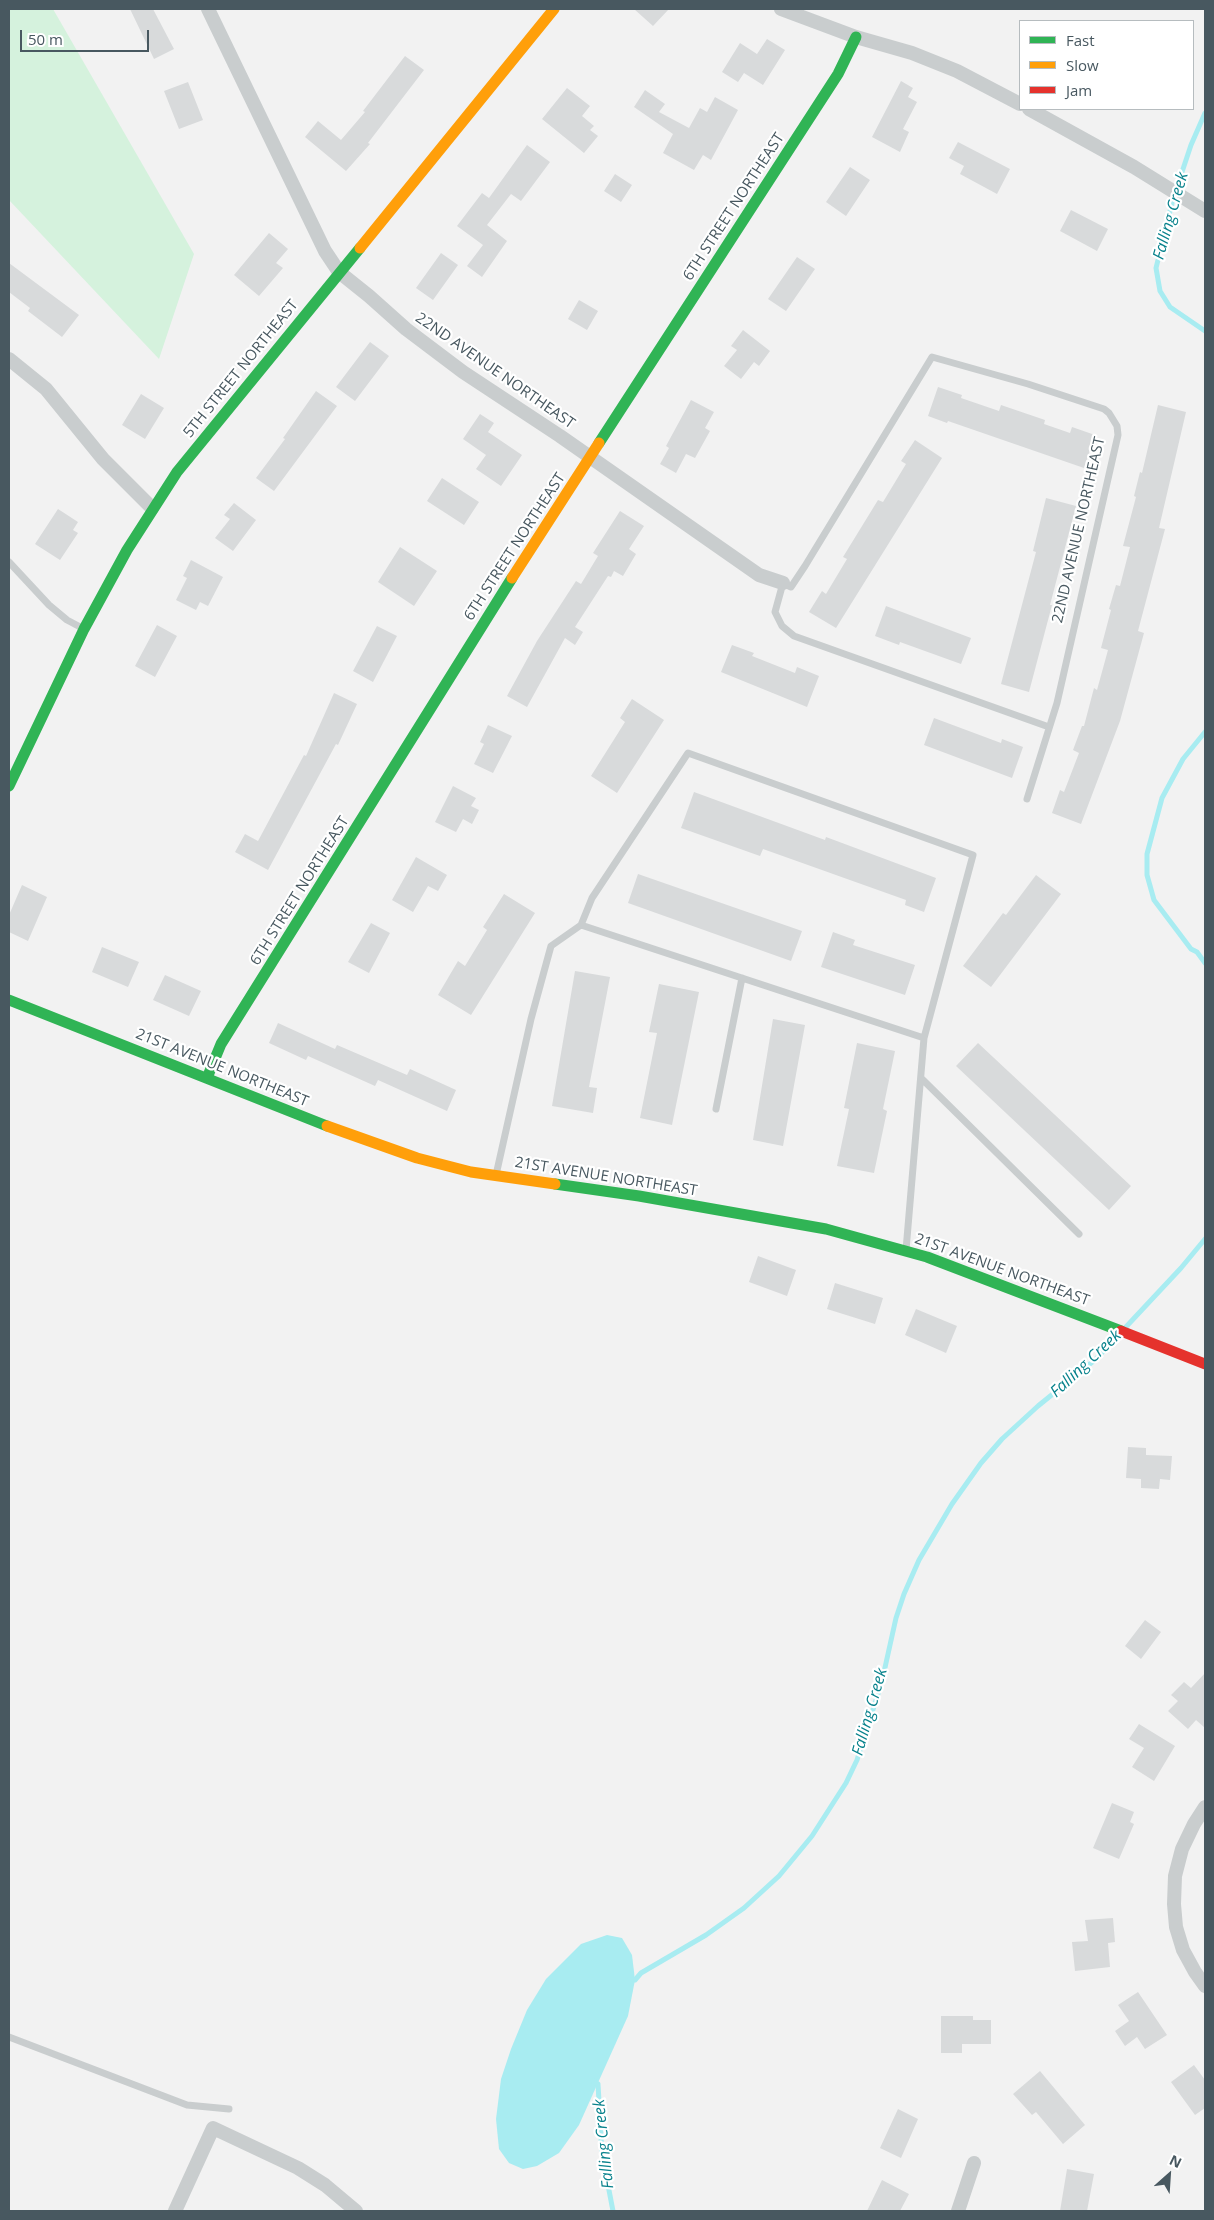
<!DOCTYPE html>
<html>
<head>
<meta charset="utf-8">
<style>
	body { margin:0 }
	#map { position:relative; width:1214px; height:2220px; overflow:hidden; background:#f2f2f2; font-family:"Open Sans",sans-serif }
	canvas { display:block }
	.frame { position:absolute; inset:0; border:10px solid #485860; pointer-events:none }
	.legend { position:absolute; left:1019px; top:20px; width:175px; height:90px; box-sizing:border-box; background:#fff; border:1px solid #b6bcbf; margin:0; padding:6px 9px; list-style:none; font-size:15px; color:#485860 }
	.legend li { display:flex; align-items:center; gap:10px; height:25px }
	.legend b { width:25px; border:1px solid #b6bcbf }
	.north { position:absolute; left:1144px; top:2150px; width:50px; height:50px; -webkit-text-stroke:4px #fff; paint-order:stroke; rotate:26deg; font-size:14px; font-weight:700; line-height:20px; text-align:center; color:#485860 }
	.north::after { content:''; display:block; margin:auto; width:18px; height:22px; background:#485860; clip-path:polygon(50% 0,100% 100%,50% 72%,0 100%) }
	.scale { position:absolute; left:20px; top:30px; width:129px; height:22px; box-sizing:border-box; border:2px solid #485860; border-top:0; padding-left:6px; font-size:15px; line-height:18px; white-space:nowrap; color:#485860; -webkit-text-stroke:4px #fff; paint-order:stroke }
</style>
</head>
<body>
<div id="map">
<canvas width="1214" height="2220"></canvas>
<div class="frame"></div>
<ul class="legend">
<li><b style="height:6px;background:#30b455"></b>Fast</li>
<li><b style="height:6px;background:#ff9f0a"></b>Slow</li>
<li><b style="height:6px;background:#e5322d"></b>Jam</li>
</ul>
<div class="north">N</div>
<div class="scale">50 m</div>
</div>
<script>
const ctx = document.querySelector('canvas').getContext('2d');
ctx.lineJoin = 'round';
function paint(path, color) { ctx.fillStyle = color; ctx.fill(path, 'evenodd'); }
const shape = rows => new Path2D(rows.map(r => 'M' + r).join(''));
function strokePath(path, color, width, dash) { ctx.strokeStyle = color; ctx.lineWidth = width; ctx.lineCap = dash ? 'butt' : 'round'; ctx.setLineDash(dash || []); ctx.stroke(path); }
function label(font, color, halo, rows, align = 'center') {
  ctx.font = font + ' "Open Sans",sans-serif'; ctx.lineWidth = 4.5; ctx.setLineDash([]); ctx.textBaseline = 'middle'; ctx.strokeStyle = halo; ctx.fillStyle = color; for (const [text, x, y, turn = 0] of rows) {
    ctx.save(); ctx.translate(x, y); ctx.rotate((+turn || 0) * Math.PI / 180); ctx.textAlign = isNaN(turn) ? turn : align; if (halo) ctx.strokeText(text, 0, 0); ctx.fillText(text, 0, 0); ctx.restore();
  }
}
paint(shape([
	[9,9,53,9,194,254,159,359,9,200]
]), '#d5f2dd');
paint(shape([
	[607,1935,622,1938,632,1955,635,1980,628,2016,579,2125,559,2153,537,2166,523,2169,509,2163,499,2149,496,2119,501,2079,511,2049,527,2010,546,1979,581,1944]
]), '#a8ecf1');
strokePath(shape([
	[1205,113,1191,145,1173,199,1156,268,1160,291,1170,307,1205,331],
	[1205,732,1183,759,1162,798,1147,854,1147,875,1154,900,1191,949,1197,952,1205,963],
	[1124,1329,1181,1268,1205,1239],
	[629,1980,635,1980,641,1973,706,1935,744,1908,779,1876,812,1836,846,1783,857,1760,882,1681,896,1618,904,1594,919,1560,952,1504,981,1463,1002,1439,1038,1406,1096,1359,1118,1335],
	[593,2081,598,2084,602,2154,613,2211]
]), '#a8ecf1', 5);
paint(shape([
	[130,9,153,9,174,49,154,59],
	[634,9,669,9,653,26],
	[767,39,785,50,763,85,744,73,738,82,722,72,740,43,757,54],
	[405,56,424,70,368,143,370,144,346,171,305,137,318,121,341,140,365,112,363,111],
	[901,81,913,88,908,97,917,102,903,129,909,132,900,152,872,137],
	[188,82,203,120,179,129,164,91],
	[567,88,590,106,582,116,594,126,590,130,598,136,584,153,542,119],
	[645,90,665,104,659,112,689,128,700,108,707,112,715,97,738,110,711,160,703,155,694,170,663,153,673,134,634,107],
	[958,142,1010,169,997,194,960,174,964,166,949,158],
	[527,145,550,162,521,201,511,194,487,225,507,241,482,277,467,266,483,245,457,226,482,193,489,198],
	[850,167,870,180,846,216,826,202],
	[615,174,632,185,621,202,604,191],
	[1071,210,1108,229,1097,251,1060,231],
	[269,233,288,249,276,263,283,268,259,296,234,275],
	[441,253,458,265,433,300,416,288],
	[797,257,815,269,786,311,768,299],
	[9,263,79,315,62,337,28,311,30,308,9,292],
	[579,300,598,311,587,330,568,319],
	[743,330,770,351,759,366,754,362,741,379,724,366,737,350,731,346],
	[370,342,389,356,355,401,336,387],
	[938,387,962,395,961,398,999,411,1001,405,1045,420,1044,424,1070,433,1072,427,1095,435,1084,468,948,421,947,423,928,416],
	[316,391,337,406,274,491,256,478,285,439,283,438],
	[141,394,164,408,145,439,122,425],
	[691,400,714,412,705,428,710,431,695,458,686,454,676,473,660,464,669,448,666,446],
	[1158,405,1186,412,1159,528,1165,529,1138,631,1144,633,1120,721,1081,824,1052,813,1060,790,1064,792,1079,753,1073,750,1082,726,1084,726,1094,688,1097,690,1108,650,1101,648,1111,610,1109,609,1116,585,1120,586,1130,547,1123,546,1136,497,1134,496,1140,472,1142,473],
	[480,414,494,423,488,432,522,455,501,486,476,469,486,455,463,439],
	[915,440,942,458,836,628,809,612,822,591,826,594,847,559,843,557,878,500,883,502,906,464,901,461],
	[442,478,479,502,464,525,427,501],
	[1046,498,1076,506,1050,605,1052,605,1029,692,1001,684,1036,552,1033,551],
	[234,503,256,520,233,551,215,538,230,519,224,515],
	[58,509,78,522,73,530,78,533,60,560,35,544],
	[620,511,644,526,629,549,636,554,623,576,614,571,611,577,608,576,575,627,583,632,575,645,565,638,527,707,507,696,537,641,576,581,581,584,598,556,593,553],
	[400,547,437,571,414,606,378,582],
	[191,560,223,577,208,606,200,602,196,610,176,600,187,578,183,576],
	[886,606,971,638,961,664,900,642,899,645,875,636],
	[157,625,177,636,155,677,135,666],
	[377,626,397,636,373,682,353,671],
	[732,645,754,653,752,656,795,673,797,667,819,676,807,707,721,672],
	[334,693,357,704,338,745,336,744,268,870,235,852,245,834,258,841,304,755,306,756],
	[632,699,664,720,617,793,591,776,625,722,620,718],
	[934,718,1001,743,1002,739,1023,747,1012,778,924,745],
	[488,725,512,736,493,773,474,764,484,744,480,742],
	[453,786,476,798,471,806,479,810,472,824,463,819,456,832,435,822],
	[694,792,825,840,826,837,936,878,924,912,905,905,906,900,763,849,760,856,681,828],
	[416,857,447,875,438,891,428,886,413,912,392,900],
	[638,874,802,931,791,961,628,903],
	[1036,875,1061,894,991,987,963,966,1003,913,1006,915],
	[22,885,47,897,28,941,9,932,9,915],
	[504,894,535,913,471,1015,438,995,458,961,465,966,487,930,483,927],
	[371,923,390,933,369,973,348,962],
	[833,932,855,940,853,945,915,965,905,995,821,967],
	[102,947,139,962,128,987,92,972],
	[575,971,610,977,589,1087,597,1088,593,1113,552,1106],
	[165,975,201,991,189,1016,153,1000],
	[659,984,699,992,672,1125,640,1118,657,1033,649,1032],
	[773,1019,805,1025,783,1146,753,1140],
	[278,1023,335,1049,337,1045,407,1075,410,1069,456,1090,447,1111,378,1080,375,1086,308,1056,306,1060,269,1043],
	[857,1043,895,1051,883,1109,887,1111,874,1173,837,1166,849,1109,844,1108],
	[978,1043,1131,1186,1109,1210,956,1066],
	[758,1256,796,1270,787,1296,749,1282],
	[835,1283,883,1298,875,1324,827,1309],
	[916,1309,957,1326,946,1353,905,1335],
	[1128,1447,1146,1448,1146,1455,1172,1456,1170,1480,1160,1479,1159,1489,1141,1488,1141,1479,1126,1478],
	[1145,1620,1161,1632,1141,1659,1125,1646],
	[1205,1673,1205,1728,1196,1720,1188,1729,1168,1711,1178,1701,1171,1695,1184,1682,1191,1688],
	[1139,1724,1175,1746,1154,1781,1132,1767,1144,1748,1129,1739],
	[1112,1803,1134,1812,1130,1822,1134,1824,1119,1859,1093,1848],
	[1113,1918,1115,1942,1108,1943,1110,1967,1075,1971,1072,1942,1088,1941,1085,1920],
	[1138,1992,1167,2035,1145,2049,1137,2037,1125,2046,1115,2031,1129,2021,1118,2005],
	[941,2016,973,2016,973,2020,991,2020,991,2044,962,2044,962,2053,941,2053],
	[1194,2065,1205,2080,1205,2108,1195,2115,1171,2082],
	[1040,2071,1085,2125,1063,2144,1036,2112,1032,2115,1013,2094],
	[898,2109,918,2119,901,2158,880,2148],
	[1067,2169,1094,2174,1087,2211,1060,2211],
	[882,2180,909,2194,900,2211,867,2211]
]), '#d8dadb');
strokePath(shape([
	[9,562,49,605,67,620,84,629],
	[1027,799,1057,703,1118,435,1117,426,1109,413,1104,409,1028,384,932,357,805,566,791,587,783,583,775,612,782,626,794,636,1049,727],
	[581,925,592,898,688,753,973,855,924,1038],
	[921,1078,1079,1234],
	[716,1109,742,978],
	[496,1175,531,1019,551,946,581,925,924,1038,906,1250],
	[9,2037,187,2105,229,2109]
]), '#c9cdce', 7);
strokePath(shape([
	[208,9,325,251,339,272,369,296,406,329,463,372,560,436,759,575,783,583],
	[781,9,856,37,912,53,957,71,1020,104],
	[1029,109,1134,167,1205,211],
	[9,359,46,389,103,459,152,508],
	[1205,1807,1194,1824,1182,1849,1175,1876,1174,1904,1176,1927,1183,1950,1195,1972,1205,1986],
	[175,2211,213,2128,298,2168,325,2185,356,2211],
	[958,2211,974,2163]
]), '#c9cdce', 14);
strokePath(shape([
	[599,443,838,74,856,37],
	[9,786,84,629,127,550,177,472,360,248],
	[9,1000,327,1126],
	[207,1078,221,1044,512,578],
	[555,1184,639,1196,826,1229,927,1257,1121,1331]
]), '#30b455', 11);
strokePath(shape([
	[360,248,554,9],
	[512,578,599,443],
	[327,1126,417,1158,471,1172,555,1184]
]), '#ff9f0a', 11);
strokePath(shape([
	[1121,1331,1205,1364]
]), '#e5322d', 11);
label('15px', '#485860', '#fff', [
	["6TH STREET NORTHEAST",734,207,-57],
	["5TH STREET NORTHEAST",241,369,-51],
	["22ND AVENUE NORTHEAST",495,371,35],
	["22ND AVENUE NORTHEAST",1079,530,-77],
	["6TH STREET NORTHEAST",515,547,-57],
	["6TH STREET NORTHEAST",300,891,-58],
	["21ST AVENUE NORTHEAST",222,1068,22],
	["21ST AVENUE NORTHEAST",606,1177,9],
	["21ST AVENUE NORTHEAST",1002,1270,20]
]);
label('italic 16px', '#08828c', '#fff', [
	["Falling Creek",1171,216,-74],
	["Falling Creek",1086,1364,-43],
	["Falling Creek",870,1712,-74],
	["Falling Creek",604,2144,-96]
]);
</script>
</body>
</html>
